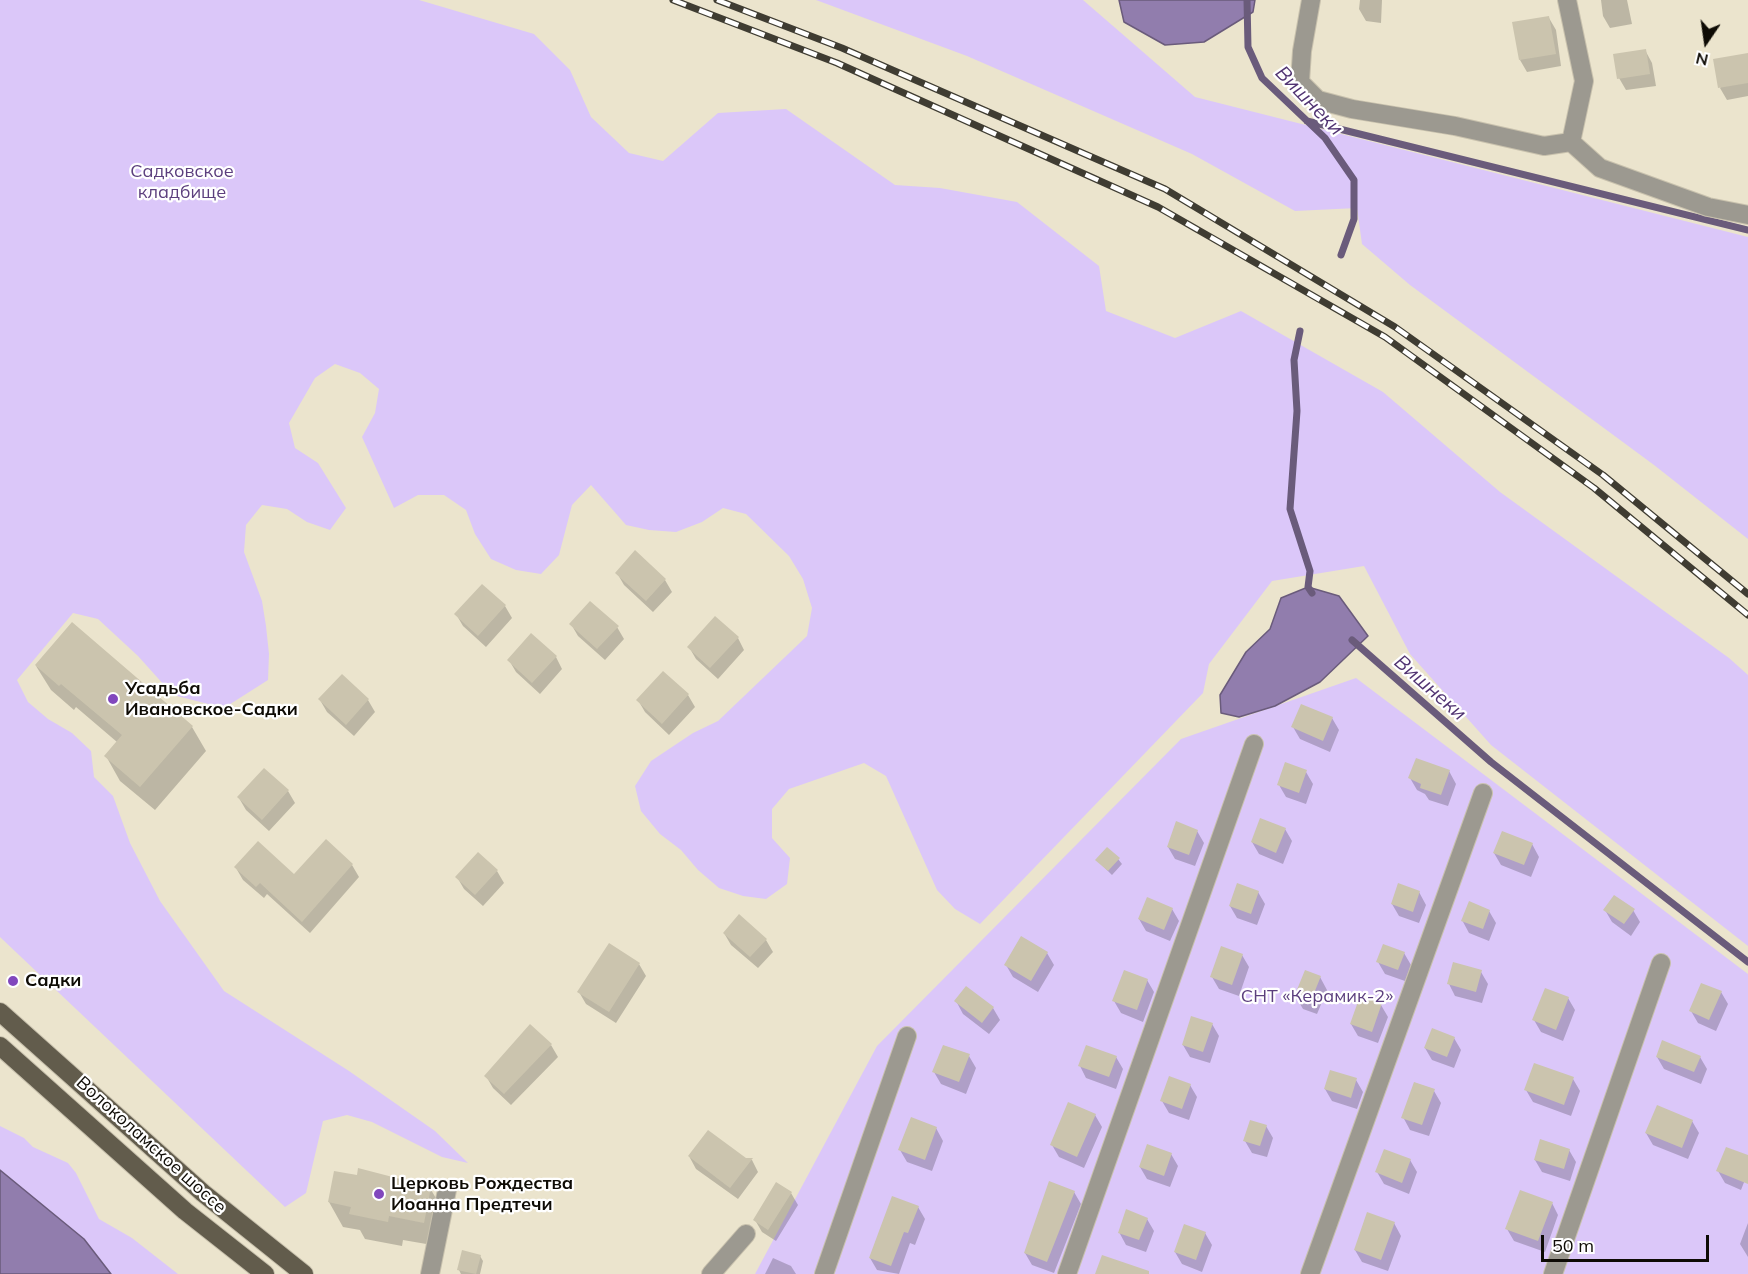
<!DOCTYPE html>
<html>
<head>
<meta charset="utf-8">
<style>
	body { margin:0 }
	#map { position:relative; width:1748px; height:1274px; overflow:hidden; background:#ebe4cd; font-family:Mulish,sans-serif }
	canvas { display:block }
	.north { position:absolute; left:1676px; top:12px; width:60px; height:60px; -webkit-text-stroke:4px #fff; paint-order:stroke; rotate:193deg; font-size:16px; font-weight:700; line-height:24px; text-align:center; color:#0e0b05 }
	.north::after { content:''; display:block; margin:auto; width:21px; height:27px; background:#0e0b05; clip-path:polygon(50% 0,100% 100%,50% 72%,0 100%) }
	.scale { position:absolute; left:1541px; top:1235px; width:168px; height:27px; box-sizing:border-box; border:3px solid #0e0b05; border-top:0; padding-left:8px; font-size:18px; line-height:21px; white-space:nowrap; color:#0e0b05; -webkit-text-stroke:4px #fff; paint-order:stroke }
</style>
</head>
<body>
<div id="map">
<canvas width="1748" height="1274"></canvas>
<div class="north">N</div>
<div class="scale">50 m</div>
</div>
<script>
const ctx = document.querySelector('canvas').getContext('2d');
ctx.lineJoin = 'round';
function paint(path, color) { ctx.fillStyle = color; ctx.fill(path, 'evenodd'); }
const shape = rows => new Path2D(rows.map(r => 'M' + r).join(''));
function strokePath(path, color, width, dash) { ctx.strokeStyle = color; ctx.lineWidth = width; ctx.lineCap = dash ? 'butt' : 'round'; ctx.setLineDash(dash || []); ctx.stroke(path); }
function label(font, color, halo, rows, align = 'center') {
  ctx.font = font + ' Mulish,sans-serif'; ctx.lineWidth = 4.5; ctx.setLineDash([]); ctx.textBaseline = 'middle'; ctx.strokeStyle = halo; ctx.fillStyle = color; for (const [text, x, y, turn = 0] of rows) {
    ctx.save(); ctx.translate(x, y); ctx.rotate((+turn || 0) * Math.PI / 180); ctx.textAlign = isNaN(turn) ? turn : align; if (halo) ctx.strokeText(text, 0, 0); ctx.fillText(text, 0, 0); ctx.restore();
  }
}
paint(shape([
	[0,0,419,0,534,34,570,70,591,117,629,153,663,161,718,113,786,109,895,185,940,188,1017,202,1099,266,1106,311,1175,338,1241,311,1383,392,1500,492,1729,658,1748,675,1748,946,1491,745,1410,654,1364,566,1272,581,1209,664,1203,693,980,924,955,909,937,890,886,776,864,763,789,789,772,809,772,838,790,858,787,884,766,899,743,896,719,888,698,870,681,850,660,834,641,811,635,786,651,761,693,733,718,721,807,636,812,608,803,579,789,556,746,514,723,508,702,522,676,532,649,530,626,525,591,485,572,505,559,555,541,574,516,570,491,559,475,534,466,510,444,495,418,495,394,508,362,437,375,413,379,389,360,373,335,364,315,378,289,423,295,448,318,463,346,508,330,530,307,522,287,509,262,505,246,525,244,552,262,601,266,626,269,654,268,680,224,708,173,695,138,656,98,619,73,613,17,680,28,702,48,719,72,733,91,751,94,777,113,796,130,843,160,901,224,991,349,1071,435,1131,468,1163,442,1157,372,1122,347,1115,323,1121,306,1193,285,1207,0,937],
	[816,0,1083,0,1195,97,1748,237,1748,539,1654,465,1410,285,1362,244,1357,208,1295,211,1192,154,967,56],
	[1356,678,1748,974,1748,1274,755,1274,877,1046,1181,739],
	[0,1126,24,1138,33,1147,68,1163,76,1173,99,1219,132,1238,178,1274,111,1274,84,1239,0,1170]
]), '#dbc7f9');
const water = shape([
	[1119,0,1255,0,1253,12,1204,42,1165,45,1124,22,1119,0],
	[1308,587,1339,596,1368,636,1320,682,1275,706,1239,717,1221,713,1220,695,1246,652,1270,629,1281,598,1308,587],
	[0,1170,84,1239,111,1274,0,1274,0,1170]
]);
paint(water, '#917dad');
strokePath(water, '#6a5b7b', 1.5);
paint(shape([
	[1360,0,1382,0,1381,23,1366,21,1359,9],
	[1601,0,1627,0,1632,24,1610,28,1603,16],
	[1549,18,1556,30,1561,66,1527,72,1520,60],
	[1645,50,1652,63,1656,86,1626,90,1619,78],
	[1748,55,1748,96,1727,100,1720,88],
	[617,573,665,580,672,592,653,612,624,585],
	[482,586,505,606,512,618,486,647,463,626,456,614],
	[571,624,617,627,624,639,605,660,578,636],
	[738,638,744,650,718,679,696,659,689,647],
	[556,657,562,669,540,694,516,672,509,660],
	[36,666,192,727,206,751,155,810,120,781,106,756,117,742,76,707,74,710,51,690],
	[342,676,368,700,375,712,354,736,327,712,320,700],
	[688,695,695,707,669,735,645,712,638,700],
	[1332,718,1339,730,1330,752,1300,739,1293,727],
	[1449,771,1456,784,1448,806,1429,800,1425,794,1417,790,1410,778],
	[1306,772,1313,784,1306,804,1286,797,1279,785],
	[288,791,295,803,269,831,246,810,239,798],
	[1285,829,1292,841,1283,864,1259,854,1252,842],
	[1197,831,1204,843,1195,866,1175,859,1168,847],
	[1532,844,1539,857,1531,877,1501,865,1494,853],
	[1118,859,1122,864,1112,875,1097,860],
	[352,865,359,877,310,933,267,894,264,898,243,880,236,868,294,876],
	[497,871,504,883,483,906,464,889,457,877],
	[1258,892,1265,904,1257,925,1237,918,1230,906],
	[1419,892,1426,905,1419,923,1399,916,1392,904],
	[1172,909,1179,921,1170,941,1146,931,1139,919],
	[1605,910,1633,910,1640,922,1631,936,1612,922],
	[1489,911,1496,923,1489,941,1469,933,1462,920],
	[724,933,766,940,773,952,758,968,731,945],
	[1047,953,1054,965,1038,992,1013,977,1006,965],
	[1404,953,1411,965,1405,981,1385,974,1378,962],
	[1242,955,1249,967,1239,996,1219,989,1212,977],
	[639,964,646,976,616,1023,586,1004,579,992],
	[1481,972,1488,984,1482,1003,1455,996,1449,984],
	[1320,977,1327,990,1317,1014,1303,1009,1296,997],
	[1147,980,1154,992,1143,1022,1121,1013,1114,1001],
	[967,988,993,1008,1000,1020,989,1034,963,1014,956,1001],
	[1721,992,1728,1004,1716,1031,1698,1023,1691,1011],
	[1568,998,1575,1010,1563,1041,1541,1032,1534,1020],
	[1381,1005,1388,1017,1378,1043,1358,1036,1351,1024],
	[1212,1024,1219,1036,1210,1063,1190,1057,1183,1045],
	[1454,1038,1461,1050,1454,1068,1432,1060,1425,1048],
	[551,1045,558,1057,511,1105,493,1088,486,1076],
	[969,1056,976,1068,966,1094,941,1084,934,1072],
	[1116,1057,1123,1069,1116,1089,1086,1078,1080,1066],
	[1657,1057,1700,1057,1707,1069,1701,1084,1664,1069],
	[1573,1079,1580,1091,1571,1116,1533,1102,1526,1090],
	[1356,1080,1363,1092,1357,1109,1332,1101,1325,1089],
	[1190,1085,1197,1097,1189,1120,1169,1113,1162,1101],
	[1434,1091,1441,1103,1429,1136,1410,1130,1403,1117],
	[1095,1115,1102,1127,1084,1168,1059,1157,1052,1145],
	[1692,1121,1699,1133,1688,1159,1653,1145,1646,1133],
	[1266,1126,1273,1138,1267,1157,1252,1153,1245,1141],
	[936,1128,943,1141,932,1171,907,1162,900,1150],
	[1569,1150,1576,1162,1570,1181,1542,1172,1535,1160],
	[1171,1154,1178,1166,1170,1187,1147,1179,1140,1167],
	[689,1156,752,1160,758,1172,738,1199,696,1169],
	[1410,1160,1417,1172,1409,1194,1384,1184,1377,1172],
	[1748,1163,1748,1172,1741,1190,1725,1183,1718,1171],
	[359,1170,430,1188,444,1212,438,1246,403,1240,402,1246,365,1239,360,1230,343,1227,329,1202,358,1177],
	[1074,1192,1081,1204,1054,1273,1032,1265,1025,1253],
	[791,1193,798,1205,776,1241,762,1232,755,1220],
	[1552,1203,1558,1215,1545,1252,1514,1241,1507,1229],
	[918,1207,925,1219,915,1245,910,1243,899,1274,877,1270,870,1258],
	[1147,1219,1154,1231,1146,1252,1126,1245,1119,1232],
	[1394,1223,1401,1236,1388,1271,1362,1262,1355,1250],
	[1748,1223,1748,1257,1740,1244],
	[1205,1233,1212,1245,1202,1272,1182,1264,1175,1252],
	[480,1256,483,1261,480,1274,461,1274,459,1270],
	[773,1258,791,1266,796,1274,765,1274]
]), '#0003');
strokePath(shape([
	[1247,0,1248,47,1262,78,1325,138,1354,180,1354,219,1341,255],
	[1307,121,1748,230],
	[1300,331,1294,360,1297,411,1290,509,1310,571,1308,587,1312,593],
	[1352,640,1491,762,1748,962]
]), '#6a5b7b', 7);
paint(shape([
	[1549,16,1556,54,1519,60,1512,22],
	[1646,49,1650,74,1617,79,1613,54],
	[1748,53,1748,83,1718,88,1713,59],
	[635,550,666,579,646,601,615,573],
	[482,584,506,605,478,636,454,614],
	[590,601,619,626,597,649,569,624],
	[715,616,739,637,710,668,687,647],
	[72,622,193,726,140,787,104,756,122,735,61,684,59,686,35,665],
	[531,633,557,656,532,683,507,660],
	[663,671,689,694,662,724,636,700],
	[342,674,369,699,346,725,318,699],
	[1301,704,1333,717,1323,741,1291,727],
	[1416,758,1450,770,1441,795,1420,788,1421,784,1408,778],
	[1285,762,1307,770,1299,793,1277,785],
	[264,768,289,790,262,820,237,797],
	[1260,818,1286,828,1276,853,1251,842],
	[1176,821,1198,830,1189,855,1167,847],
	[1502,831,1533,843,1524,865,1493,853],
	[326,839,353,864,302,922,260,883,256,887,234,867,258,841,294,874],
	[1107,847,1120,858,1108,871,1095,860],
	[478,852,498,870,475,895,455,877],
	[1237,883,1259,891,1251,914,1229,906],
	[1398,883,1420,891,1413,912,1391,904],
	[1614,895,1635,909,1624,924,1603,910],
	[1147,897,1173,908,1164,930,1138,919],
	[1469,901,1490,910,1483,929,1461,921],
	[739,914,767,939,750,957,723,933],
	[1021,936,1048,952,1031,981,1004,965],
	[609,943,640,963,609,1012,577,992],
	[1383,944,1405,952,1398,970,1376,962],
	[1221,946,1243,954,1232,985,1210,977],
	[1453,962,1482,970,1476,992,1447,984],
	[1124,970,1148,979,1137,1010,1112,1001],
	[1305,970,1321,976,1310,1003,1294,997],
	[1701,983,1722,991,1709,1020,1689,1011],
	[966,986,994,1007,982,1023,954,1001],
	[1545,988,1569,997,1556,1030,1532,1020],
	[1360,996,1382,1003,1372,1032,1350,1024],
	[1191,1016,1213,1023,1203,1052,1182,1045],
	[530,1024,552,1044,504,1094,484,1076],
	[1432,1028,1455,1037,1447,1057,1424,1048],
	[1662,1040,1701,1056,1694,1072,1656,1057],
	[943,1045,970,1054,959,1082,932,1072],
	[1086,1045,1117,1056,1109,1077,1078,1066],
	[1534,1063,1574,1077,1564,1105,1524,1090],
	[1330,1070,1357,1078,1351,1098,1324,1089],
	[1169,1076,1191,1084,1182,1109,1160,1101],
	[1414,1082,1435,1089,1422,1125,1401,1118],
	[1068,1102,1096,1114,1077,1157,1050,1145],
	[1657,1105,1693,1120,1682,1148,1645,1133],
	[911,1117,937,1127,925,1160,898,1150],
	[1250,1120,1267,1125,1260,1146,1243,1141],
	[708,1130,746,1158,753,1158,730,1188,688,1156],
	[1540,1139,1570,1149,1564,1169,1534,1160],
	[1147,1144,1172,1153,1164,1176,1139,1167],
	[1726,1147,1748,1155,1748,1184,1716,1171],
	[1384,1149,1411,1159,1402,1183,1375,1172],
	[358,1168,431,1187,424,1223,389,1216,388,1222,349,1214,351,1207,328,1202,334,1171,357,1175],
	[1049,1181,1075,1191,1047,1262,1024,1253],
	[776,1182,792,1192,768,1230,753,1220],
	[1520,1190,1553,1202,1538,1241,1505,1229],
	[892,1196,919,1206,908,1233,904,1232,891,1266,869,1258],
	[1126,1209,1148,1218,1139,1240,1118,1233],
	[1367,1212,1395,1222,1381,1260,1354,1250],
	[1184,1224,1206,1232,1196,1260,1174,1252],
	[462,1250,481,1255,476,1274,457,1270],
	[1102,1255,1149,1271,1149,1274,1095,1274]
]), '#cbc4ae');
const minor = shape([
	[1311,0,1302,51,1300,82,1318,100,1352,109,1455,126,1544,146,1571,142,1584,81,1567,0],
	[1571,142,1600,168,1708,207,1748,215],
	[430,1274,447,1190],
	[711,1274,746,1234],
	[824,1274,907,1036],
	[1067,1274,1254,744],
	[1310,1274,1483,793],
	[1553,1274,1661,963]
]);
const major = shape([
	[0,1012,203,1193,304,1274],
	[0,1046,185,1211,265,1274]
]);
strokePath(minor, '#c8c1ad', 20);
strokePath(major, '#c8c1ad', 20);
strokePath(minor, '#9c9990', 18);
strokePath(major, '#625c4c', 18);
const rail = shape([
	[673,0,837,63,1158,207,1385,337,1594,488,1748,615],
	[717,0,842,48,1165,189,1395,327,1603,475,1748,594]
]);
strokePath(rail, '#3f3c32', 7);
strokePath(rail, '#fff', 4.5, [14]);
for (const [x, y, r, color] of [
	[113,699,6,"#8147bd"],
	[13,981,6,"#8147bd"],
	[379,1194,6,"#8147bd"]
]) { const dot = new Path2D(); dot.arc(x, y, r, 0, 2 * Math.PI); ctx.fillStyle = color; ctx.fill(dot); strokePath(dot, '#fff', 2); }
label('18px', '#5c3f7e', '#fff', [
	["Садковское",182,172],
	["кладбище",182,193],
	["СНТ «Керамик-2»",1317,997]
]);
label('bold 18px', '#0e0b05', '#fff', [
	["Усадьба",125,689],
	["Ивановское-Садки",125,710],
	["Садки",25,981],
	["Церковь Рождества",391,1184],
	["Иоанна Предтечи",391,1205]
], 'left');
label('18px', '#0e0b05', '#fff', [
	["Волоколамское шоссе",151,1145,42]
]);
label('italic 20px', '#513472', '#fff', [
	["Вишнеки",1309,101,46],
	["Вишнеки",1430,688,41]
]);
</script>
</body>
</html>
